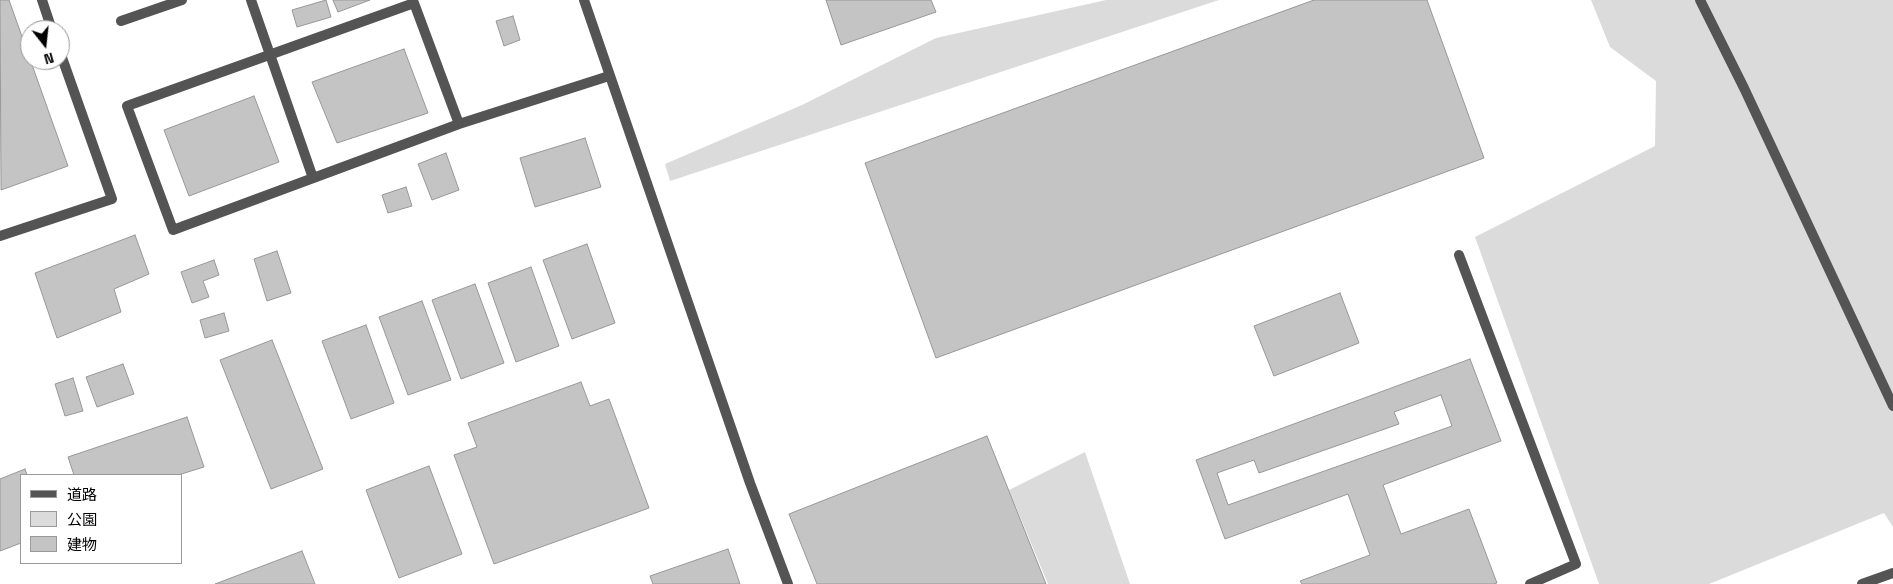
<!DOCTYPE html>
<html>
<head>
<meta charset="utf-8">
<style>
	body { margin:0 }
	#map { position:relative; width:1893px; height:584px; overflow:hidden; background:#fff; font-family:"Space Grotesk","Noto Sans JP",sans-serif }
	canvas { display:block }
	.legend { position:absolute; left:20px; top:474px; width:162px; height:90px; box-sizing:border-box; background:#fff; border:1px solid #999; margin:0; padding:6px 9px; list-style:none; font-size:15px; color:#000 }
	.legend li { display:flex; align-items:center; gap:10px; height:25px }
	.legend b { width:25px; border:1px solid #999 }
	.north { position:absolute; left:20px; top:20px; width:50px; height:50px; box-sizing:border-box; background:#fff; border:1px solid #999; border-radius:50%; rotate:164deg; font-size:14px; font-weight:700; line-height:20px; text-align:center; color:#000 }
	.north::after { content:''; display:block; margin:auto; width:18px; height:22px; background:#000; clip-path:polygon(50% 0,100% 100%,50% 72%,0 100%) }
</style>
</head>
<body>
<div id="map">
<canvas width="1893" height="584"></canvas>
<ul class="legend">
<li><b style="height:6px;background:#545454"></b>道路</li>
<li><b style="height:14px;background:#dbdbdb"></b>公園</li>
<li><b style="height:14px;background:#c4c4c4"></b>建物</li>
</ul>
<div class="north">N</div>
</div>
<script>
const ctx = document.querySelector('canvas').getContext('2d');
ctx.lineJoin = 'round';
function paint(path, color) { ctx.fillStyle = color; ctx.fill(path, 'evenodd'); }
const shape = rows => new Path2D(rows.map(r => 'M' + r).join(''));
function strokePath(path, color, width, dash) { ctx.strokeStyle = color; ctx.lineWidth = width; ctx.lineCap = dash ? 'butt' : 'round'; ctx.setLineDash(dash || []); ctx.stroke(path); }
paint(shape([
	[1106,0,1219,0,670,181,665,164,802,105,936,38],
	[1591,0,1893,0,1893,527,1884,513,1709,584,1599,584,1475,237,1655,146,1656,81,1610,47],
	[1085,452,1130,584,1048,584,1009,490]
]), '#dbdbdb');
const building = shape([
	[0,0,9,0,68,166,1,190,0,0],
	[326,0,331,17,297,27,292,10,326,0],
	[333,0,370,0,338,12,333,0],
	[826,0,931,0,936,12,841,45,826,0],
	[1314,0,1427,0,1484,158,936,358,865,163,1314,0],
	[513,16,520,40,504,46,496,21,513,16],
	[404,49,428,113,337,143,312,82,404,49],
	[254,96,279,162,189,196,164,130,254,96],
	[585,138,601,187,535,207,520,158,585,138],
	[446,153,459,190,432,200,418,164,446,153],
	[406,187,412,206,388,213,382,195,406,187],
	[135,235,149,274,114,289,121,312,57,338,35,273,135,235],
	[587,244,615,323,572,339,543,260,587,244],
	[277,251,291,293,267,301,254,259,277,251],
	[214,260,219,275,203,281,209,297,192,303,181,272,214,260],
	[531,267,559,346,516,362,488,283,531,267],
	[475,284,504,363,461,379,432,300,475,284],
	[1340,293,1359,343,1274,376,1254,326,1340,293],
	[422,301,451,380,408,395,379,317,422,301],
	[224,313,229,331,205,338,200,320,224,313],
	[366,325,394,403,351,419,322,341,366,325],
	[272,340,323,469,271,489,220,360,272,340],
	[1470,359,1501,441,1383,485,1401,534,1469,509,1497,583,1493,584,1302,584,1300,581,1370,555,1348,494,1225,539,1196,460,1470,359],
	[1441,395,1452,426,1228,505,1217,473,1254,460,1259,473,1399,424,1394,412,1441,395],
	[123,364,134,394,97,407,86,377,123,364],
	[73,378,83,411,65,416,55,384,73,378],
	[581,382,590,406,609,399,649,508,494,564,454,455,477,447,468,423,581,382],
	[187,417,204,467,178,475,74,475,68,457,187,417],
	[987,436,1046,584,817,584,789,514,987,436],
	[429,466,462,554,399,578,366,490,429,466],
	[25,469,27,475,21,475,21,543,0,551,0,479,25,469],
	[728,549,740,584,653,584,650,576,728,549],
	[302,551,315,584,215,584,302,551]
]);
paint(building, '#c4c4c4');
strokePath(building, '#989898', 1);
strokePath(shape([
	[1700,0,1744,88,1893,406],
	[1459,255,1576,564,1530,584]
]), '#545454', 10);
strokePath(shape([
	[42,0,52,30],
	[251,0,313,178],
	[584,0,750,483,788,584],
	[121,21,182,0],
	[459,124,414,3,127,106,173,230,459,124,609,76],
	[0,236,112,199,60,52],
	[1862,584,1893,573]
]), '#545454', 10);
</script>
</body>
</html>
